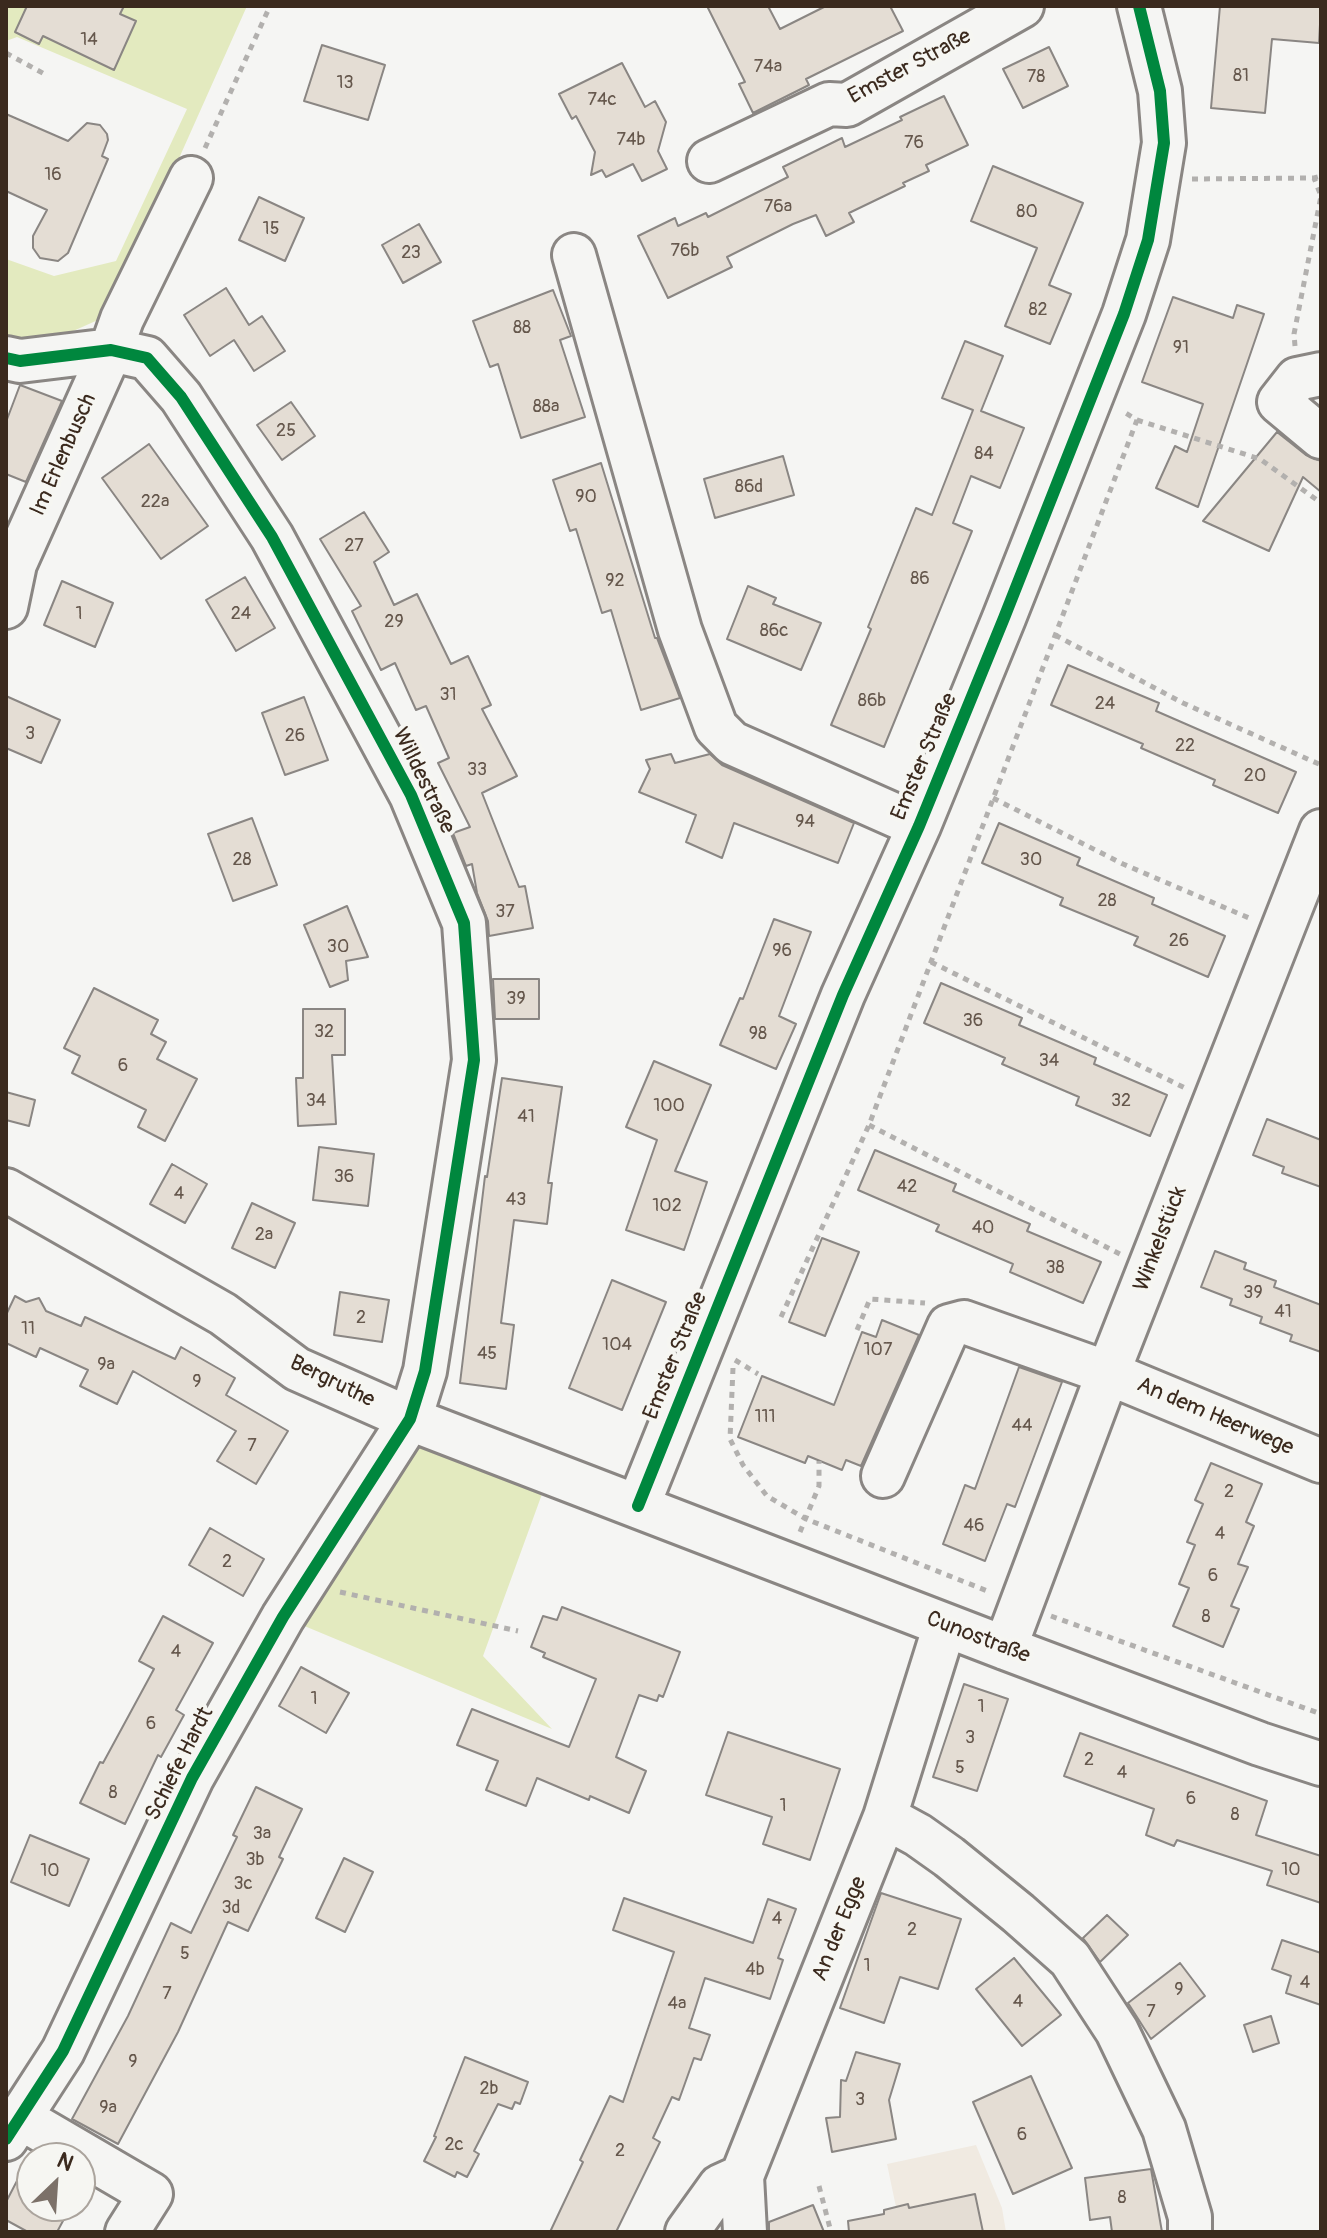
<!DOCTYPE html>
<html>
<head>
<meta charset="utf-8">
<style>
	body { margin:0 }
	#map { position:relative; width:1327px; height:2238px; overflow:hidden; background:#f5f5f3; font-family:Pangolin,sans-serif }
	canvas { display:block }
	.frame { position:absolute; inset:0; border:8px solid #3b2a1e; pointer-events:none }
	.north { position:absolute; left:16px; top:2142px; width:80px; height:80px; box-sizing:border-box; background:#f6f6f2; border:2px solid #aba49d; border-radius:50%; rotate:25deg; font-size:22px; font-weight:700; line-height:32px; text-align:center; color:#3b2a1e }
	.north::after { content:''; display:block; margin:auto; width:28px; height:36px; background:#7c7169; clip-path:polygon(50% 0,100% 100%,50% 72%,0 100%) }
</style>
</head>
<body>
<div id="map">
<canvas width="1327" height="2238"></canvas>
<div class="frame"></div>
<div class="north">N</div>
</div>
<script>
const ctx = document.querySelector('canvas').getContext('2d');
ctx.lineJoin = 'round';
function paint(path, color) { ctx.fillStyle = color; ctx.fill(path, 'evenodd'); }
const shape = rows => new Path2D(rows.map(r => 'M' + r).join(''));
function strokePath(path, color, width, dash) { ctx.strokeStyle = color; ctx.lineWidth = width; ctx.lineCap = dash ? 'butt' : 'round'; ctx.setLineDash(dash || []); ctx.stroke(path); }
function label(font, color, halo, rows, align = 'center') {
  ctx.font = font + ' Pangolin,sans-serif'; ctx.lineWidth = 8; ctx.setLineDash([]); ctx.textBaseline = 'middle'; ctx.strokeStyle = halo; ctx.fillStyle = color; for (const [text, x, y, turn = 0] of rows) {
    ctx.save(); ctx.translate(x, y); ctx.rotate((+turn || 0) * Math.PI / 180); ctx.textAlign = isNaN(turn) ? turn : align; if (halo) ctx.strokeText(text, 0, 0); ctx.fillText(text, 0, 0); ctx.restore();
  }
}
paint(shape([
	[976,2145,1002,2208,1006,2232,864,2232,885,2218,884,2210,896,2207,887,2164]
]), '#f0eae1');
paint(shape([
	[6,6,247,6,109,315,51,341,6,342,6,259,54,276,116,261,187,109,17,37,6,41],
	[410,1419,538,1468,542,1494,483,1656,552,1729,290,1620]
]), '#e3eabf');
const building = shape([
	[27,6,124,6,120,14,136,21,114,70,43,36,39,44,15,32,27,6],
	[707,6,768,6,780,29,826,6,890,6,903,31,806,79,809,85,753,113,739,84,745,82,707,6],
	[1220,6,1321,6,1319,43,1272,39,1265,113,1211,108,1220,6],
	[322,45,385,65,368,120,304,101,322,45],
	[1049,47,1068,86,1023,108,1003,69,1049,47],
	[622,63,645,107,655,101,666,122,658,151,667,169,642,181,633,164,606,177,602,170,591,175,595,152,576,116,572,119,559,94,622,63],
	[944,96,968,145,926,165,929,171,903,183,905,186,849,213,854,222,826,236,816,215,793,224,727,257,732,267,668,298,638,236,675,218,678,226,706,213,708,217,788,177,783,167,842,138,845,147,902,120,900,117,944,96],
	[6,114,68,141,87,123,100,125,107,134,108,140,102,156,108,159,68,253,58,261,40,258,33,248,33,236,47,210,6,191,6,114],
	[993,166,1083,203,1049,285,1071,294,1050,344,1005,326,1037,248,971,221,993,166],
	[259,197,304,218,285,261,239,240,259,197],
	[419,224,441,262,403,283,382,245,419,224],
	[226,288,249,325,262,316,285,351,254,371,234,340,210,356,184,315,226,288],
	[553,290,571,336,560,340,585,417,521,438,498,364,490,367,473,321,553,290],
	[1173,297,1233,318,1237,305,1264,314,1198,507,1156,488,1175,446,1187,452,1203,404,1142,382,1173,297],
	[965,341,1003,356,981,411,1024,428,1000,488,971,476,953,523,972,531,884,747,831,725,871,629,868,627,916,508,932,515,973,410,942,398,965,341],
	[20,385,62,401,26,482,6,474,6,422,20,385],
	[291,402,315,436,282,460,257,425,291,402],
	[1277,432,1306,455,1321,461,1321,492,1303,477,1269,551,1203,521,1277,432],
	[149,444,208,526,161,559,102,478,149,444],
	[783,456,794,495,715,518,704,479,783,456],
	[601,463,655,638,657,638,680,698,641,710,611,610,602,613,576,529,570,531,553,480,601,463],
	[364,512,389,552,374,562,394,605,417,594,451,664,468,656,491,705,482,709,517,776,482,793,519,887,525,886,533,928,489,936,488,921,477,893,472,864,466,866,453,833,470,827,438,763,449,758,426,706,416,710,395,663,381,670,352,611,361,606,320,539,364,512],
	[245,577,275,628,236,651,206,600,245,577],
	[62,581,113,603,95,647,44,625,62,581],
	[748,586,776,598,773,604,821,623,801,670,727,639,748,586],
	[1068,665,1159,703,1156,711,1296,772,1278,813,1213,785,1215,780,1141,748,1143,744,1051,705,1068,665],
	[6,696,60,720,41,763,6,748,6,696],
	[304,697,328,760,285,775,262,713,304,697],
	[671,754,675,763,710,754,722,765,854,823,838,863,734,823,722,858,686,842,696,815,639,792,650,769,646,760,671,754],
	[252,818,277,885,233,901,208,834,252,818],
	[999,823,1080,858,1077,865,1154,898,1152,904,1225,936,1208,977,1134,945,1138,937,1060,905,1063,898,982,863,999,823],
	[347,906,368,957,346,961,348,980,330,987,304,925,347,906],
	[774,919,811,932,779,1016,796,1024,776,1069,720,1045,740,998,743,999,774,919],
	[493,979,539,979,539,1019,495,1019,493,979],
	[941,983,1022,1018,1019,1025,1096,1058,1094,1064,1167,1095,1150,1136,1076,1105,1079,1097,1002,1064,1005,1058,924,1023,941,983],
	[94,988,158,1020,151,1034,166,1042,157,1059,197,1079,165,1141,138,1127,146,1110,72,1073,80,1056,64,1048,94,988],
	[303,1009,345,1009,345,1055,332,1055,336,1124,298,1126,296,1078,303,1078,303,1009],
	[654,1061,711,1085,675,1171,707,1182,684,1250,626,1230,657,1140,626,1127,654,1061],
	[502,1078,562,1087,548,1183,552,1183,547,1224,514,1220,501,1323,514,1325,506,1389,460,1383,485,1176,487,1177,502,1078],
	[6,1092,35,1100,29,1126,6,1120,6,1092],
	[1267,1119,1321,1140,1321,1187,1282,1173,1284,1167,1253,1155,1267,1119],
	[319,1147,374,1154,368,1206,313,1200,319,1147],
	[875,1150,956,1184,953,1191,1030,1224,1027,1231,1101,1262,1083,1303,1010,1272,1013,1264,936,1231,939,1225,858,1190,875,1150],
	[172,1164,207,1184,185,1223,150,1204,172,1164],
	[252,1203,295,1223,275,1268,232,1248,252,1203],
	[822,1238,859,1252,825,1336,789,1322,822,1238],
	[1215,1251,1246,1263,1244,1269,1276,1281,1274,1287,1321,1305,1321,1352,1290,1341,1292,1335,1260,1323,1262,1317,1230,1305,1232,1299,1201,1287,1215,1251],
	[612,1280,666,1302,622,1410,569,1388,612,1280],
	[340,1292,389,1300,382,1342,334,1335,340,1292],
	[15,1296,26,1302,39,1298,46,1311,81,1326,85,1317,175,1359,181,1347,235,1378,226,1395,288,1431,256,1484,217,1461,236,1431,133,1371,117,1404,80,1386,88,1370,40,1348,36,1357,6,1343,6,1315,15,1296],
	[882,1320,919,1335,861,1466,846,1460,842,1470,808,1456,805,1463,738,1437,762,1376,834,1405,862,1332,876,1337,882,1320],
	[1019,1367,1062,1382,1015,1507,1007,1504,985,1561,943,1544,965,1485,975,1489,1019,1367],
	[1211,1463,1262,1484,1246,1522,1254,1526,1238,1564,1248,1567,1231,1606,1239,1609,1223,1647,1173,1626,1189,1588,1179,1584,1195,1545,1187,1542,1203,1504,1195,1500,1211,1463],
	[210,1528,264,1559,243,1596,189,1565,210,1528],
	[562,1607,680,1652,663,1697,659,1695,657,1701,639,1695,616,1757,646,1771,629,1813,590,1796,589,1800,537,1778,526,1806,486,1790,498,1761,457,1745,472,1709,569,1747,596,1679,543,1657,545,1653,531,1647,543,1616,557,1620,562,1607],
	[163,1616,213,1643,176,1710,184,1715,161,1757,158,1755,125,1824,80,1803,100,1762,103,1763,154,1669,139,1661,163,1616],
	[301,1667,349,1693,326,1733,279,1706,301,1667],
	[964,1684,1008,1699,977,1791,933,1777,964,1684],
	[728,1732,840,1769,810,1860,763,1844,772,1817,706,1795,728,1732],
	[1080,1733,1267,1801,1256,1835,1321,1856,1321,1903,1267,1885,1272,1871,1177,1840,1174,1846,1146,1835,1154,1809,1064,1776,1080,1733],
	[256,1787,302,1809,279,1857,283,1859,248,1931,228,1922,178,2032,118,2144,72,2119,128,2016,171,1923,191,1933,237,1837,233,1835,256,1787],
	[30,1835,89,1859,69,1906,11,1882,30,1835],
	[344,1858,373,1872,345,1932,316,1918,344,1858],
	[881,1893,961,1919,938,1989,900,1977,884,2023,840,2008,881,1893],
	[624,1898,753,1943,768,1899,796,1909,778,1958,783,1960,770,1999,705,1978,689,2028,710,2035,701,2060,694,2058,679,2100,672,2097,653,2138,660,2142,616,2232,550,2232,583,2162,580,2160,610,2096,623,2102,674,1952,613,1930,624,1898],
	[1107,1915,1128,1935,1100,1962,1083,1938,1107,1915],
	[1282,1940,1321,1953,1321,2005,1286,1993,1291,1976,1272,1969,1282,1940],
	[1014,1958,1061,2015,1022,2046,976,1989,1014,1958],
	[1180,1963,1205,1996,1151,2039,1128,2003,1180,1963],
	[1271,2016,1279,2043,1253,2052,1244,2025,1271,2016],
	[856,2052,900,2064,889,2100,896,2139,832,2152,826,2118,840,2117,841,2080,846,2081,856,2052],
	[465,2057,528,2082,520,2104,515,2102,512,2109,498,2104,474,2151,479,2154,467,2177,457,2172,455,2177,424,2161,436,2137,434,2136,465,2057],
	[1031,2076,1072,2168,1013,2194,973,2102,1031,2076],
	[32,2152,32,2206,71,2206,57,2232,28,2232,6,2220,6,2202,32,2152],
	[1151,2169,1162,2232,1112,2232,1110,2217,1090,2220,1085,2178,1151,2169],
	[975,2194,983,2232,849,2232,848,2221,884,2214,884,2210,908,2204,909,2208,975,2194],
	[813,2205,824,2232,769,2232,769,2222,813,2205]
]);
paint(building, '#e4ddd4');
strokePath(building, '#8a8683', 2);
const minor = shape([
	[709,161,829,104,847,105,1022,6],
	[574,255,680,630,716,727,732,743,919,826],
	[6,358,20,361,111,350,147,358,181,397,272,537,411,795,464,923,474,1060,425,1371,410,1419,283,1617,192,1778,63,2051,6,2139],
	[1321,374,1297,379,1279,402,1321,437],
	[6,607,15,564,111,350,122,319,191,178],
	[6,1190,223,1314,297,1369,410,1419,1005,1648,1260,1744,1321,1764],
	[883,1476,949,1326,964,1322,1108,1373,1321,1461],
	[638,1506,843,995,919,826,1004,618,1124,314,1148,240,1164,143,1160,91,1139,6],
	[1005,1648,1108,1373,1321,831],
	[885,1817,918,1835,949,1857,1018,1913,1070,1959,1117,2031,1164,2129,1190,2217,1190,2232],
	[21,2118,151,2194,127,2232],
	[687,2232,720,2186,742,2176],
	[745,2232,742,2176,885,1817,945,1625]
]);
strokePath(minor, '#8a8683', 48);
strokePath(shape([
	[6,53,48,76],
	[205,148,270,6],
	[1192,179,1314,178,1321,176],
	[1295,346,1294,334,1321,196,1314,178],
	[1137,420,1260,459,1321,503],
	[1055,635,1183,703,1321,765],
	[993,798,1123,864,1249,918],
	[931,962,1185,1088],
	[869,1125,1120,1254],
	[781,1317,869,1125,931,962,1137,420,1124,412],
	[857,1330,870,1299,925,1303],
	[735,1360,758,1374],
	[733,1368,730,1439,743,1465,767,1496,806,1519,990,1592],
	[800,1532,819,1486,819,1461],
	[340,1592,518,1631],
	[1051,1616,1321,1714],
	[819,2186,831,2232]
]), '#b2b0ae', 5, [6, 6]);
strokePath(minor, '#f5f5f3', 42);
strokePath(shape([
	[6,358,20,361,111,350,147,358,181,397,272,537,411,795,464,923,474,1060,425,1371,410,1419,283,1617,192,1778,63,2051,6,2139],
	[638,1506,843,995,919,826,1004,618,1124,314,1148,240,1164,143,1160,91,1139,6]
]), '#00873e', 12);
label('18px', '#65574c', null, [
	["14",89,40],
	["74a",768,67],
	["81",1241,76],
	["78",1036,77],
	["13",345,83],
	["74c",602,100],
	["74b",631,140],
	["76",914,143],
	["16",53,175],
	["76a",778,207],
	["80",1027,212],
	["15",271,229],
	["76b",685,251],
	["23",411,253],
	["82",1038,310],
	["88",522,328],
	["91",1181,348],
	["88a",546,407],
	["25",286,431],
	["84",984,454],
	["86d",749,487],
	["90",586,497],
	["22a",155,502],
	["27",354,546],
	["86",920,579],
	["92",615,581],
	["1",79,614],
	["24",241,614],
	["29",394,622],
	["86c",774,631],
	["31",448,695],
	["86b",872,701],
	["24",1105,704],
	["3",30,734],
	["26",295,736],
	["22",1185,746],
	["33",477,770],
	["20",1255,776],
	["94",805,822],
	["28",242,860],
	["30",1031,860],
	["28",1107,901],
	["37",505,912],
	["26",1179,941],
	["30",338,947],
	["96",782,951],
	["39",516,999],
	["36",973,1021],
	["32",324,1032],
	["98",758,1034],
	["34",1049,1061],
	["6",123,1066],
	["34",316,1101],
	["32",1121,1101],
	["100",669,1106],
	["41",526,1117],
	["36",344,1177],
	["42",907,1187],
	["4",179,1194],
	["43",516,1200],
	["102",667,1206],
	["40",983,1228],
	["2a",264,1235],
	["38",1055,1268],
	["39",1253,1293],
	["41",1283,1312],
	["2",361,1318],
	["11",28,1329],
	["104",617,1345],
	["107",878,1350],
	["45",487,1354],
	["9a",106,1365],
	["9",197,1382],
	["111",765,1417],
	["44",1022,1426],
	["7",252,1446],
	["2",1229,1492],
	["46",974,1526],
	["4",1220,1534],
	["2",227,1562],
	["6",1213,1576],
	["8",1206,1617],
	["4",176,1652],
	["1",314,1699],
	["1",981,1707],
	["6",151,1724],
	["3",970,1738],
	["2",1089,1760],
	["5",960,1768],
	["4",1122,1773],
	["8",113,1793],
	["6",1191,1799],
	["1",783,1806],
	["8",1235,1815],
	["3a",262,1834],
	["3b",255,1860],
	["10",1291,1870],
	["10",50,1871],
	["3c",243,1884],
	["3d",231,1908],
	["4",777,1919],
	["2",912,1930],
	["5",185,1954],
	["1",867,1966],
	["4b",755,1970],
	["4",1305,1983],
	["9",1179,1990],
	["7",167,1994],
	["4",1018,2002],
	["4a",677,2004],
	["7",1151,2012],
	["9",133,2062],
	["2b",489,2089],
	["3",860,2100],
	["9a",108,2108],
	["6",1022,2135],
	["2c",454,2145],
	["2",620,2151],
	["8",1122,2198]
]);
label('22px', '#3b2a1e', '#f6f6f2', [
	["Emster Straße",910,67,-28],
	["Im Erlenbusch",64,455,-66],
	["Emster Straße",925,757,-67],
	["Willdestraße",423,781,64],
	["Winkelstück",1161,1239,-69],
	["Emster Straße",676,1356,-68],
	["Bergruthe",332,1382,26],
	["An dem Heerwege",1215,1417,23],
	["Cunostraße",978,1638,21],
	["Schiefe Hardt",180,1764,-63],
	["An der Egge",840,1929,-68]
]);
</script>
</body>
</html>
